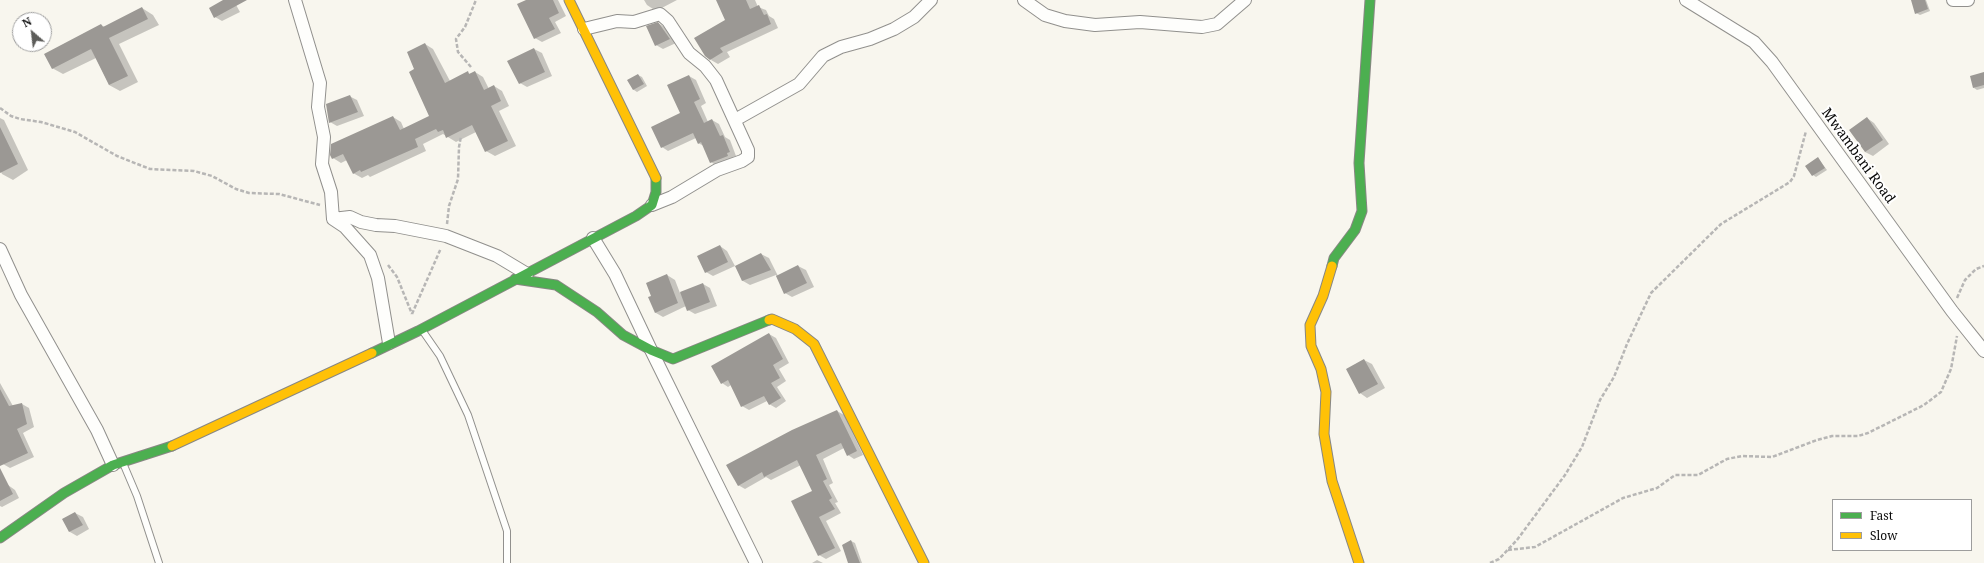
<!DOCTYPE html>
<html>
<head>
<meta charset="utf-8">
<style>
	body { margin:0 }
	#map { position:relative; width:1984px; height:563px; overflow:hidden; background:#f8f6ee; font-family:"Noto Serif",serif }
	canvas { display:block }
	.legend { position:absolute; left:1832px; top:499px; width:140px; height:52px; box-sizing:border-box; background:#fff; border:1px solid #9d9d9d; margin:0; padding:5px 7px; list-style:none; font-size:12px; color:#0a0a0a }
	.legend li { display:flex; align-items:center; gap:8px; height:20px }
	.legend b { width:20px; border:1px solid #9d9d9d }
	.north { position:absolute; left:12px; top:12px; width:40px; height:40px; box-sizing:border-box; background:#fff; border:1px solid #9d9d9d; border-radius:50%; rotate:332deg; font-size:11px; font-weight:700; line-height:16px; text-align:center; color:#0a0a0a }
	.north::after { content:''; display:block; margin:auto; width:14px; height:18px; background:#5d5d5a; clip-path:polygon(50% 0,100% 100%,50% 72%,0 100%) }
</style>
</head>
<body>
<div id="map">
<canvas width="1984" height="563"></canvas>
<ul class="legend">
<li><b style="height:5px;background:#4caf50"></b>Fast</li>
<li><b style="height:5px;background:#ffc107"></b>Slow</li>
</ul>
<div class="north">N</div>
</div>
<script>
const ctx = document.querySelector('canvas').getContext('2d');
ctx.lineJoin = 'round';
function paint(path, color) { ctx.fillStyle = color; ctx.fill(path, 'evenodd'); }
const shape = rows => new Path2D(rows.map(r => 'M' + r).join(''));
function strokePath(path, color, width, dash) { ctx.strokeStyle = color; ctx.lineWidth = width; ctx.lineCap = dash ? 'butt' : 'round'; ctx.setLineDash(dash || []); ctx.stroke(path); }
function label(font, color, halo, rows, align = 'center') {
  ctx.font = font + ' "Noto Serif",serif'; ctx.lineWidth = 4; ctx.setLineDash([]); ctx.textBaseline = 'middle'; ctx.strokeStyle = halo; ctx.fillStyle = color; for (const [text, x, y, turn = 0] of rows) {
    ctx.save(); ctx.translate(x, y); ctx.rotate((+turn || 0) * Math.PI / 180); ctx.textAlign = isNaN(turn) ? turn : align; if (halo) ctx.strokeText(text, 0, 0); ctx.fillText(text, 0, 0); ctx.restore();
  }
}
paint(shape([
	[225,0,230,0,235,3,240,12,222,21,215,17],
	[528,0,558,0,566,16,555,22,561,33,542,42,535,38],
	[644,0,677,0,656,11,647,5],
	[717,0,755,0,758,7,766,10,769,16,774,19,778,28,727,52,730,57,718,64,711,60,726,20],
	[1912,0,1926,0,1930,11,1920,15,1916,13],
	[142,8,153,15,159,25,119,44,138,82,120,91,109,85,96,58,63,74,52,68,101,25,105,27],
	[658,23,666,28,676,43,663,49,656,45],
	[425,44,433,49,450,81,468,73,470,74,475,72,483,77,489,89,494,86,502,91,509,106,499,111,516,146,495,156,486,151,476,132,456,142,443,134,423,144,426,151,370,177,368,175,362,178,353,173,347,160,341,163,333,158,393,117,401,122,404,129,431,116,416,70],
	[534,49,542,53,552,76,527,87,520,83],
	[1984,73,1984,88,1977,90,1974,88],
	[638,75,642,77,647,86,637,92,634,90,629,80],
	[689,76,696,80,706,103,701,106,708,122,712,120,719,124,725,137,730,140,736,156,733,157,734,159,717,166,711,162,704,146,698,143,696,138,668,151,662,147,682,114],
	[349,96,357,100,364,116,337,126,330,122],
	[0,118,4,120,28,170,13,180,2,174,0,170],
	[1867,118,1874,123,1889,144,1873,156,1865,152],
	[1818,158,1827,170,1816,177,1813,175],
	[720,246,727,251,735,266,713,276,706,272],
	[761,254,769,258,778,276,798,266,806,270,814,287,792,297,785,293,776,275,750,285,743,281,736,266],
	[667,275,675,280,680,293,703,284,710,288,717,306,695,314,688,310,686,306,663,317,656,313,652,297],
	[769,334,776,338,789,363,779,369,786,381,777,387,786,401,776,408,769,404,767,401,749,410,742,406,731,385,728,387,722,383],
	[1364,360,1372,364,1385,388,1367,398,1360,393],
	[0,383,13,406,22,404,29,408,34,427,23,433,34,457,10,468,3,464,0,457],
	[837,411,844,415,863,455,854,459,848,455,844,448,823,459,833,483,829,485,838,502,835,503,841,513,826,521,841,551,826,559,819,555,813,491,801,465,771,480,766,477,745,489,738,485],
	[8,485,15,490,19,498,2,507,0,506,0,490],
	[75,513,83,517,89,529,77,536,70,532,63,519],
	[851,541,855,543,862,563,850,563,843,545],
	[817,560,823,563,812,563]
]), '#0003');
paint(shape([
	[223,0,247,0,214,18,209,8],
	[526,0,553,0,559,13,549,18,555,29,534,39,517,4],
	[716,0,746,0,750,9,759,5,764,15,767,14,771,24,720,48,723,52,710,60,705,56,694,38,725,20],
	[1911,0,1925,0,1928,9,1915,14],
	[142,7,148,19,109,38,128,76,109,85,91,49,52,69,44,54,101,24,103,27],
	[658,22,670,39,655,46,646,26],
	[425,43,445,83,468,71,469,74,475,71,484,90,494,85,501,101,491,106,508,141,485,152,472,125,446,138,443,130,438,132,436,129,415,139,418,147,361,172,360,170,353,174,343,154,332,159,330,155,331,144,393,116,400,130,429,116,409,72,414,69,407,52],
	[534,48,545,72,519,84,507,61],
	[1984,72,1984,85,1973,88,1970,76],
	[638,74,644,84,633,90,627,80],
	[689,75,700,99,694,102,704,123,712,119,720,136,723,135,730,152,727,153,728,156,710,163,701,142,698,144,693,133,661,148,651,127,680,113,667,85],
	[350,95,358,112,329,123,326,104],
	[1867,117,1883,140,1865,152,1849,130],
	[0,127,18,164,0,173],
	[1818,157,1825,168,1812,176,1805,166],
	[720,245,728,262,705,273,697,256],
	[761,253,771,270,742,281,735,266],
	[798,265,807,283,784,294,776,276],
	[667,274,678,303,655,313,648,297,651,296,646,283],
	[703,283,710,302,687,311,680,292],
	[769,333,783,359,773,365,780,378,771,383,781,398,769,405,764,396,741,407,728,380,721,384,711,366],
	[1364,359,1378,384,1359,394,1346,369],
	[0,389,9,406,22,403,27,424,17,429,28,453,0,466],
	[837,410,857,451,847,456,841,443,816,455,827,479,823,481,832,498,829,500,835,509,819,517,835,548,818,556,791,501,812,491,797,460,764,477,762,472,738,486,726,465,792,430],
	[0,468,13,494,0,501],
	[75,512,83,525,69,532,62,519],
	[851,540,860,563,848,563,842,545]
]), '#9b9894');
const lane = shape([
	[422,330,440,356,468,415,507,531,507,563],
	[123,463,137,496,159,563]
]);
const street = shape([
	[295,0,320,83,318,107,324,137,322,164,331,192,333,219,345,227,370,255,378,278,389,343],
	[1024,0,1045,15,1065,21,1095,25,1140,22,1202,27,1217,24,1245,0],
	[1686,0,1754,42,1772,62,1952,311,1984,351],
	[1953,0,1968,0],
	[584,29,617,21,634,22,660,14,668,21,689,53,705,66,716,80,748,150,748,157,742,161,717,170,672,197,652,205],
	[735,120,799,84,823,56,841,47,870,39,894,29,914,17,931,0],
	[333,219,350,217,361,222,376,225,395,226,446,236,497,256,527,274],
	[593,238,615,274,651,350,756,563],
	[0,249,21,295,97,430,113,465]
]);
const fast = shape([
	[1332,266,1334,258,1355,230,1362,211,1359,163,1370,0],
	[515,279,556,285,597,312,623,335,651,350,673,359,769,320],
	[372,353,418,331,636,216,652,205,656,192,656,178],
	[0,538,64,493,113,465,172,446]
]);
const slow = shape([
	[569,0,656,178],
	[1332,266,1323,296,1310,325,1311,346,1321,369,1326,392,1324,434,1332,481,1359,563],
	[769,320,772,319,795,329,814,344,924,563],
	[172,446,372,353]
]);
strokePath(lane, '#91908d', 8);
strokePath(street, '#91908d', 14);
strokePath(fast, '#888783', 11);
strokePath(slow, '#888783', 11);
strokePath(shape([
	[471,67,458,52,456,39,465,27,476,0],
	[0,108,11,116,20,119,41,122,75,132,117,156,150,169,194,171,212,176,236,189,249,193,279,194,320,205],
	[447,224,449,206,458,179,459,147,461,136],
	[388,265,397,277,412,314],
	[1957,298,1965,280,1976,269,1984,266],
	[412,314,441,248],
	[1508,550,1535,547,1623,498,1657,488,1675,475,1698,475,1727,459,1742,456,1772,457,1817,440,1832,436,1858,436,1868,433,1924,405,1941,392,1951,369,1957,336],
	[1490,563,1499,559,1517,540,1565,475,1582,447,1600,400,1614,377,1627,344,1651,293,1721,224,1790,182,1794,176,1806,131]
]), '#b7b6b5', 2.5, [4, 2]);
strokePath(lane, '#fefefc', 6);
strokePath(street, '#fefefc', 12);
strokePath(fast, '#4caf50', 9);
strokePath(slow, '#ffc107', 9);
label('14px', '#0a0a0a', '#fff', [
	["Mwambani Road",1858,156,54]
]);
</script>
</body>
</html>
